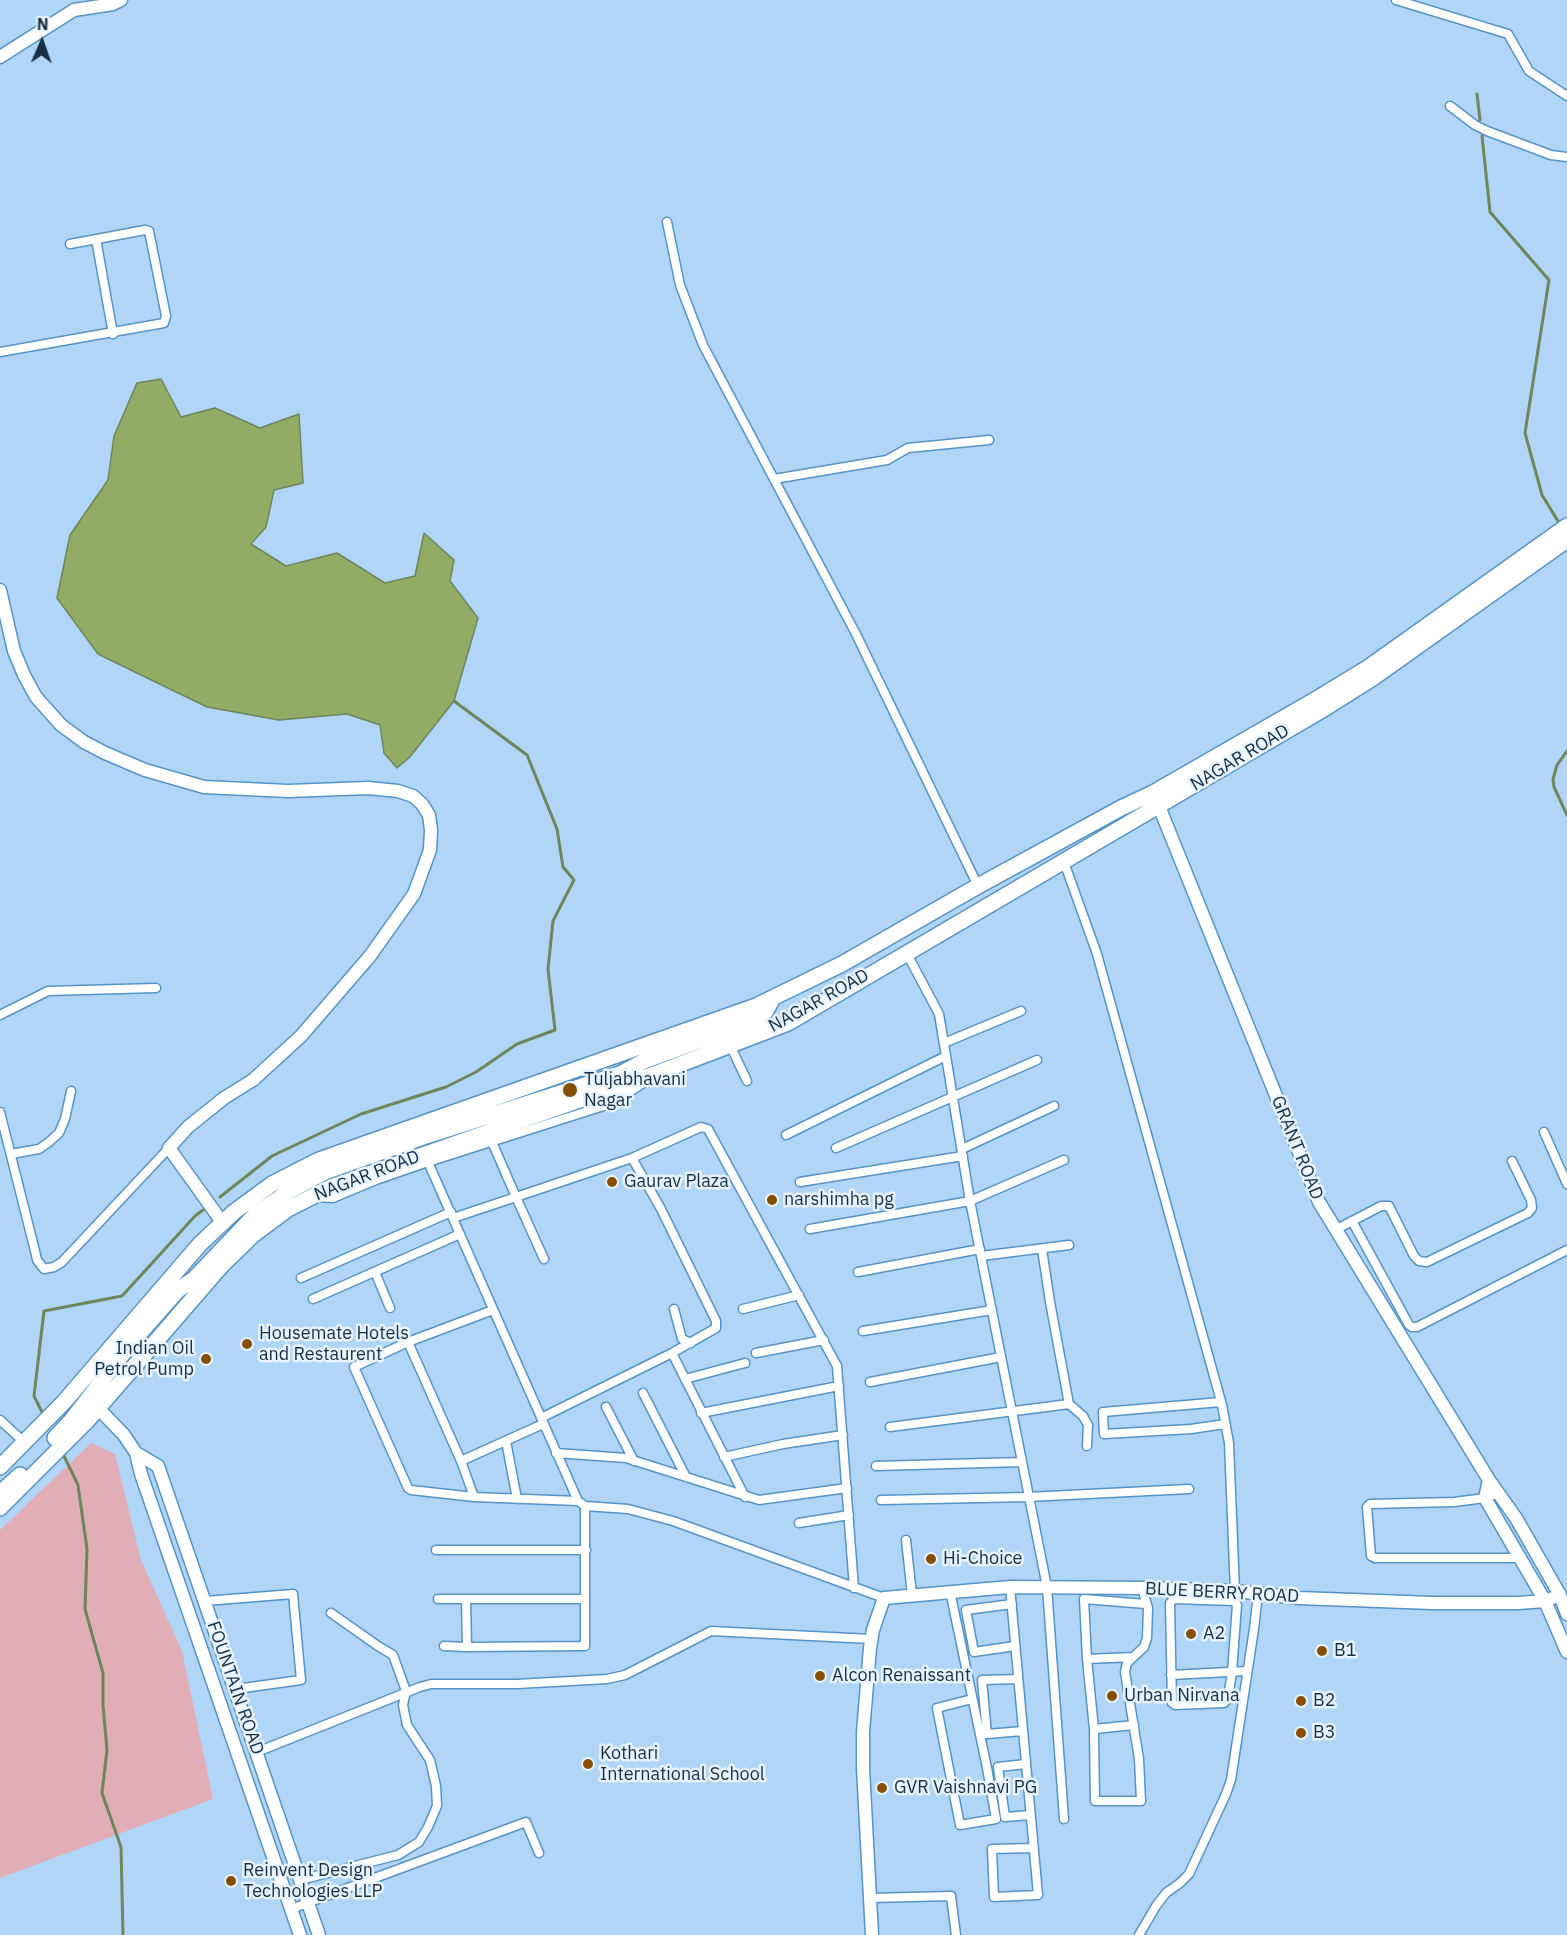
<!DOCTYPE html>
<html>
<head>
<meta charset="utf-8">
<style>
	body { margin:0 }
	#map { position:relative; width:1567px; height:1935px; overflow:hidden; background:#b1d5f6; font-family:"IBM Plex Sans",sans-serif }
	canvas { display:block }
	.north { position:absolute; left:12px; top:12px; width:60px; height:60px; -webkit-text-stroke:4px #e7f3fe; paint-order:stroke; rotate:2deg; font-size:16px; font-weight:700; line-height:24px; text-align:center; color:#162f45 }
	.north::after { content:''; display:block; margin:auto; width:21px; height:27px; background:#162f45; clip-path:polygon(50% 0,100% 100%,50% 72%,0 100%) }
</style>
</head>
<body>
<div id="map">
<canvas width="1567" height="1935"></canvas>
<div class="north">N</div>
</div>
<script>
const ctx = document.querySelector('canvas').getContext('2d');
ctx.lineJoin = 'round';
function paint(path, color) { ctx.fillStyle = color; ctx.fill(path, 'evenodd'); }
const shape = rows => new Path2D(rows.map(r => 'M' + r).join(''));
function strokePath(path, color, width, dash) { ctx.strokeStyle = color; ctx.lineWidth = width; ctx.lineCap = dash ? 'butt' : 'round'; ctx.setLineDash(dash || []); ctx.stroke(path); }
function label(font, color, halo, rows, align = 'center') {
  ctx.font = font + ' "IBM Plex Sans",sans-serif'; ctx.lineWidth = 5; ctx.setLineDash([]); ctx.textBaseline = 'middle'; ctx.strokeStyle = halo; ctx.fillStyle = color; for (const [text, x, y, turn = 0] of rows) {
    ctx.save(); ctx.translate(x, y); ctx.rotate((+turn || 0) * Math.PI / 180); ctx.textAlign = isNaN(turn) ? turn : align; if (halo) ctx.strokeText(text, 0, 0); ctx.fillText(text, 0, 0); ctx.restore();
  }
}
paint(shape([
	[91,1443,115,1454,141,1560,182,1651,213,1799,0,1878,0,1530]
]), '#e1aeb8');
const water = shape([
	[161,379,181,417,215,408,260,428,299,414,303,483,274,490,266,527,251,544,286,566,337,553,385,583,415,576,424,533,454,560,450,581,478,618,454,701,409,758,397,768,384,753,380,725,347,714,279,720,207,707,98,654,57,598,70,535,108,480,114,436,137,383,161,379]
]);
paint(water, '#92ac66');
strokePath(water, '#6d865c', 1.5);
strokePath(shape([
	[1477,94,1480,120],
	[1482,136,1490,212,1549,280,1525,433,1542,495,1561,526],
	[1567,751,1557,765,1553,779,1554,787,1567,815],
	[220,1197,272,1156,361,1114,446,1087,476,1072,517,1044,555,1030,548,969,553,921,574,880,563,867,557,829,527,755,454,701],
	[44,1416,34,1396,44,1311,122,1296,195,1216,207,1207],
	[63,1454,78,1485,87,1549,85,1609,103,1673,103,1705,107,1750,102,1793,121,1847,123,1935]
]), '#6d865c', 3);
const street = shape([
	[1396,0,1508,34,1529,71,1567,96],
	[1450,106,1475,125,1487,131,1551,155,1567,157],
	[667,222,680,285,703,345,856,634,978,886],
	[96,239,113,334],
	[0,352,164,323,166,316,149,231,145,230,70,244],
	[774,479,887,460,908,448,989,440],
	[1064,862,1097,954,1222,1405,1229,1443,1235,1591],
	[906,952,939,1014,970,1201,1047,1587,1064,1819],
	[0,1015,48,991,156,988],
	[944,1043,1021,1011],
	[730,1045,747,1081],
	[0,1112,35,1251,37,1260,44,1269,54,1267,62,1262,169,1148],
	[1544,1132,1567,1184],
	[786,1135,946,1056],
	[492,1142,516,1197,632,1158,701,1127,708,1129,837,1366,854,1588],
	[836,1148,1037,1060],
	[962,1149,1054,1106],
	[11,1154,39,1149,49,1142,59,1133,65,1119,71,1091],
	[428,1162,578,1501],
	[800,1182,963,1156],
	[317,1197,333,1198,376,1180,428,1162,613,1103,645,1082],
	[453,1218,516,1197,544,1259],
	[1352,1221,1409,1325,1412,1327,1417,1327,1567,1250],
	[810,1229,970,1201,1064,1160],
	[1335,1230,1381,1206,1389,1206,1414,1256,1419,1261,1427,1262,1528,1213,1532,1208,1531,1200,1512,1161],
	[1042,1249,1050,1302,1069,1404,1083,1416,1088,1425,1087,1446],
	[981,1256,1069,1245],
	[375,1272,390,1308],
	[858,1272,980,1249],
	[301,1278,451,1212],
	[313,1299,460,1234],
	[674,1309,682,1339,691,1343],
	[743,1309,799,1295],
	[863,1331,992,1310],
	[408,1342,493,1310],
	[672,1353,745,1497],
	[756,1353,824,1340],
	[685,1379,745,1363],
	[870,1382,1001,1357],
	[643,1393,686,1477],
	[1221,1402,1103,1412,1104,1434,1191,1429,1225,1424],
	[606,1407,634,1461],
	[701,1413,839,1386],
	[541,1418,672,1353,716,1328,716,1321,661,1209,632,1158],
	[0,1420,24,1442],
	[890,1427,1069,1404],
	[506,1441,517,1499],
	[556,1453,626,1458,759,1500,847,1488],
	[724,1457,783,1444,843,1435],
	[461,1461,543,1424],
	[876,1466,1022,1462],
	[1498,1493,1485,1498,1454,1502,1370,1504,1367,1507,1371,1556,1375,1558,1522,1558],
	[474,1497,461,1461,408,1342,354,1367,408,1488,411,1490,474,1497,578,1501,585,1506,628,1509,673,1521,884,1598],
	[881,1500,1028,1497,1189,1489],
	[799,1523,849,1515],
	[906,1540,912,1595],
	[436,1550,586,1550],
	[1010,1587,1038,1895,994,1897,992,1849,1033,1848],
	[950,1591,987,1768,996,1819,960,1825,937,1708,972,1699],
	[438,1599,585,1599],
	[1174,1599,1234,1601,1237,1605,1232,1672,1228,1698,1224,1703,1175,1705,1172,1703,1170,1603,1174,1599],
	[466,1600,467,1647,585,1646,585,1506],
	[205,1601,293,1594,301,1680,236,1689],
	[1012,1604,966,1610,974,1652,1015,1646],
	[444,1646,467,1647],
	[1133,1657,1087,1659,1084,1599,1146,1604],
	[1087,1659,1094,1729,1095,1801,1141,1801,1139,1759,1125,1672,1127,1663,1144,1647,1147,1638,1148,1608,1142,1588],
	[1171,1675,1247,1671],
	[1018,1679,982,1680,987,1734,1023,1731],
	[1094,1729,1134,1725],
	[257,1752,420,1687,431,1684,517,1684,607,1679,625,1675,711,1631,871,1639],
	[1026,1764,998,1767,1005,1817,1030,1815],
	[300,1880,398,1855,419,1842,428,1827,437,1806,436,1786,430,1760,407,1725,403,1705,406,1691,393,1655,378,1646,331,1613],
	[870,1898,951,1896,956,1935],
	[291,1909,526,1822,539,1853],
	[1139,1935,1156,1906,1166,1893,1180,1883,1189,1874,1226,1794,1231,1780,1254,1629,1258,1594]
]);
const secondary = shape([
	[0,57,74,10,113,4,121,0],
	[0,590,14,651,24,675,36,697,61,725,84,742,105,753,145,770,204,787,288,791,368,788,398,791,413,796,422,804,429,815,431,830,430,850,414,894,370,956,301,1036,253,1080,224,1098,188,1127,169,1148,222,1222],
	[1156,799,1319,1202,1489,1480,1516,1518,1560,1595,1567,1614],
	[98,1408,124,1435,136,1453,141,1474,300,1935],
	[136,1453,158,1466,319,1935],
	[1489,1480,1485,1498,1545,1601,1567,1652],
	[872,1935,863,1768,863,1732,870,1648,873,1630,884,1598,1010,1587,1149,1588,1235,1591,1299,1598,1432,1603,1519,1603,1545,1601,1560,1595]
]);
const highway = shape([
	[55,1438,70,1422,132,1342,178,1290,194,1279,255,1215,288,1192,325,1172,429,1135,620,1074,644,1061,762,1018,773,998],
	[0,1467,64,1402,200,1244,234,1212,272,1184,319,1160,756,1006,842,964,978,886,1121,808,1153,793,1320,697,1366,669,1567,526],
	[0,1493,20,1475],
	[0,1508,86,1422,222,1265,253,1235,288,1209,331,1187,660,1072,788,1023,1327,707,1373,678,1567,540]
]);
strokePath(street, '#5693c6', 11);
strokePath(secondary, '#5693c6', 15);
strokePath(highway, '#5693c6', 18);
strokePath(street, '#fff', 8);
strokePath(secondary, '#fff', 12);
strokePath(highway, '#fff', 15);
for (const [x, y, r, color] of [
	[570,1090,8,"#864f00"],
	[612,1182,6,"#864f00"],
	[772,1200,6,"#864f00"],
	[247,1344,6,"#864f00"],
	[206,1359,6,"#864f00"],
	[931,1559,6,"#864f00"],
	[1191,1634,6,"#864f00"],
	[1322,1651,6,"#864f00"],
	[820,1676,6,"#864f00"],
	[1112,1696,6,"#864f00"],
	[1301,1701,6,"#864f00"],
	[1301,1733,6,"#864f00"],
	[588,1764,6,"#864f00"],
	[882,1788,6,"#864f00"],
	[231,1881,6,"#864f00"]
]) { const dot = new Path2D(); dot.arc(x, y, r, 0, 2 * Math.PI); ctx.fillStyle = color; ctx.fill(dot); strokePath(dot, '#e7f3fe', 2); }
label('18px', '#162f45', '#e7f3fe', [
	["NAGAR ROAD",1240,758,-31],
	["NAGAR ROAD",819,1001,-29],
	["GRANT ROAD",1297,1148,68],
	["NAGAR ROAD",367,1176,-21],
	["BLUE BERRY ROAD",1222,1593,3],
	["FOUNTAIN ROAD",235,1688,71]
]);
label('18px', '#162f45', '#e7f3fe', [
	["Tuljabhavani",584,1080],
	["Nagar",584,1101],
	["Gaurav Plaza",624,1182],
	["narshimha pg",784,1200],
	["Housemate Hotels",259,1334],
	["and Restaurent",259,1355],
	["Indian Oil",194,1349,"right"],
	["Petrol Pump",194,1370,"right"],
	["Hi-Choice",943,1559],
	["A2",1203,1634],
	["B1",1334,1651],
	["Alcon Renaissant",832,1676],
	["Urban Nirvana",1124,1696],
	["B2",1313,1701],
	["B3",1313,1733],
	["Kothari",600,1754],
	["International School",600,1775],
	["GVR Vaishnavi PG",894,1788],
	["Reinvent Design",243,1871],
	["Technologies LLP",243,1892]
], 'left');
</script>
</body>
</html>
